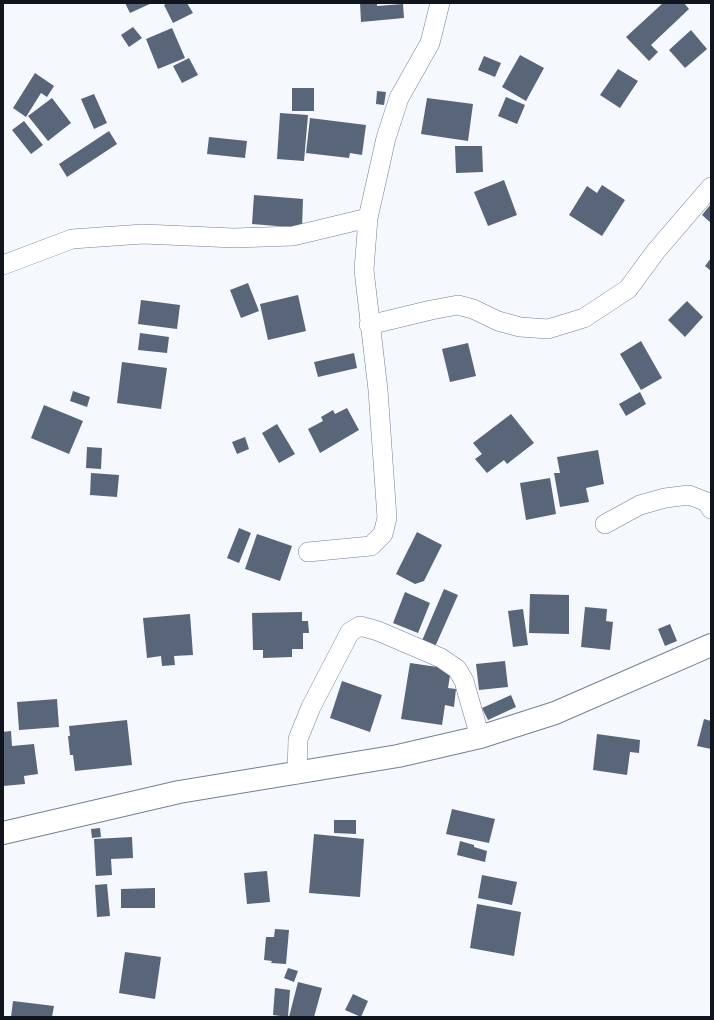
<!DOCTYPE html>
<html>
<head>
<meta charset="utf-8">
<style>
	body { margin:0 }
	#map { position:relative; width:714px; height:1020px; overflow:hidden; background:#f5f8fd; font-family:"Titillium Web",sans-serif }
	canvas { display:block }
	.frame { position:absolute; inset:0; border:4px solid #11161e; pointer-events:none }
</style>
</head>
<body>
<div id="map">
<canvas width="714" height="1020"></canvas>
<div class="frame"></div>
</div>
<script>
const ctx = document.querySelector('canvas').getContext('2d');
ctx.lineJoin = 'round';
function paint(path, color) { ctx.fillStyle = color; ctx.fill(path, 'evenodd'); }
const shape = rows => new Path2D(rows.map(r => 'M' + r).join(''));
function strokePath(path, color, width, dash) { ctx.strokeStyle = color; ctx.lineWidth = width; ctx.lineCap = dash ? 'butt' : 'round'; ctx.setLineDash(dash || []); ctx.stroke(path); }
paint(shape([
	[125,3,152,3,130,13],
	[167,3,187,3,193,13,173,23,164,5],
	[360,3,377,3,377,6,403,4,404,18,361,22],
	[663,3,684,3,689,9,651,45,658,52,649,61,626,37],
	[133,27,142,38,129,47,121,35],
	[172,28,185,58,158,69,146,39],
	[691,30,707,49,685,68,669,50],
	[520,55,544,68,526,101,502,87],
	[484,56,501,63,495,77,478,70],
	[189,58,198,75,182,83,173,66],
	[618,69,638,81,620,108,600,95],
	[35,73,54,86,47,97,41,93,26,117,13,108],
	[292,88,314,88,314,111,292,111],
	[377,91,386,92,384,105,376,104],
	[94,94,107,123,94,129,81,99],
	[506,97,525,105,517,124,498,116],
	[52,98,71,123,48,141,28,116],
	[427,98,473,104,468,141,421,134],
	[280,113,308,115,304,161,277,159],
	[310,118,366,125,362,155,350,153,349,158,306,153],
	[24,121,43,145,31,154,12,130],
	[109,131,117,144,67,177,59,164],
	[209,137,247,141,245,158,207,154],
	[455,146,482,146,483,172,456,173],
	[504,180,517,215,488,226,474,192],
	[602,185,625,200,602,236,569,215,587,186,597,193],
	[254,195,303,199,302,228,252,224],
	[711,204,711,223,702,215],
	[711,258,711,271,705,266],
	[248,283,259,311,241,318,230,290],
	[298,295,306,331,268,340,260,304],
	[141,300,180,305,177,329,138,324],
	[687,301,703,317,685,337,668,320],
	[140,333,169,337,167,353,138,350],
	[641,341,662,378,641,390,620,354],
	[468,343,476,376,450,382,442,349],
	[354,353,357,368,318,377,314,362],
	[122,362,167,368,161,409,117,403],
	[73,391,90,397,87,407,70,401],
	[640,392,646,404,626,416,619,404],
	[44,405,83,421,69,454,31,438],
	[347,408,359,430,320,453,308,429,323,421,321,417,333,410,335,414],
	[511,414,534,443,507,464,504,460,487,473,475,459,482,454,473,443],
	[277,424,295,454,279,463,262,433],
	[245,437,249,449,237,454,232,442],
	[87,447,102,448,101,469,86,468],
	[598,450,604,484,586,488,589,502,560,507,554,473,560,473,557,457],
	[91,473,119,475,117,497,90,495],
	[550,478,556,514,526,520,520,483],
	[239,528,251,533,239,563,227,558],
	[417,532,442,545,424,581,415,584,396,574],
	[257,534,292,546,280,581,245,569],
	[444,589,458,595,434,649,421,643],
	[405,592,430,603,418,633,393,623],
	[530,594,569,595,569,634,529,633],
	[585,607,607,609,606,621,613,622,610,650,581,647],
	[523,609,528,645,513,647,508,611],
	[302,612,302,621,308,621,309,633,303,633,303,649,292,649,292,657,263,658,263,650,253,650,252,613],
	[190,614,193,655,174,656,175,665,162,666,161,656,147,658,143,618],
	[670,624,677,641,665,646,658,629],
	[505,661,508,687,479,690,476,664],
	[410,663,451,669,448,688,456,689,454,707,445,705,442,725,401,719],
	[342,681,382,695,370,732,330,718],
	[511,695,516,707,488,720,482,708],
	[57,699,59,727,19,730,17,702],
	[704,719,711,721,711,749,697,746],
	[127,720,132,765,75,771,73,755,70,755,68,736,70,736,69,726],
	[11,731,12,746,34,744,38,774,24,776,25,784,3,786,3,732],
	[597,734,640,740,639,753,630,752,627,775,593,770],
	[452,809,495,819,489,843,446,834],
	[334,820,356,820,356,834,334,833],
	[100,828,101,837,92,838,91,829],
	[314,834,364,839,360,897,309,893],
	[132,837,133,858,111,859,112,875,96,876,94,839],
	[460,841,474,845,474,847,487,851,485,862,457,855],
	[267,871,270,902,247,904,244,873],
	[482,875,517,882,512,905,478,898],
	[107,884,110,916,97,917,95,885],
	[155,888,155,908,121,908,121,889],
	[477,904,521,912,514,956,470,948],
	[275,929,289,930,286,964,271,963,272,961,264,960,266,937,274,937],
	[125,952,161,957,155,999,119,993],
	[288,968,298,971,294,982,284,978],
	[298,982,322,988,314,1017,289,1017],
	[275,988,290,990,288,1017,273,1015],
	[353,994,368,1001,361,1017,345,1010],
	[13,1001,54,1006,52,1017,11,1017]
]), '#596579');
const minor = shape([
	[3,265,72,239,143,234,234,238,293,236,368,218],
	[369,325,431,310,458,305,473,309,498,321,520,327,548,329,584,318,628,289,656,251,711,187],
	[605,524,640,505,665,498,689,495,707,502,711,509],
	[308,552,371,546,383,534,387,518,378,390,364,270,368,218,386,138,399,98,430,43,440,3],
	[297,774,298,739,311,707,350,632,360,626,378,631,441,658,457,669,464,681,480,737]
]);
const major = shape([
	[3,833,179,792,398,756,480,737,555,713,711,645]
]);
strokePath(minor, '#738095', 20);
strokePath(major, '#738095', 24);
strokePath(minor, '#fff', 19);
strokePath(major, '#fff', 22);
</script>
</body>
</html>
